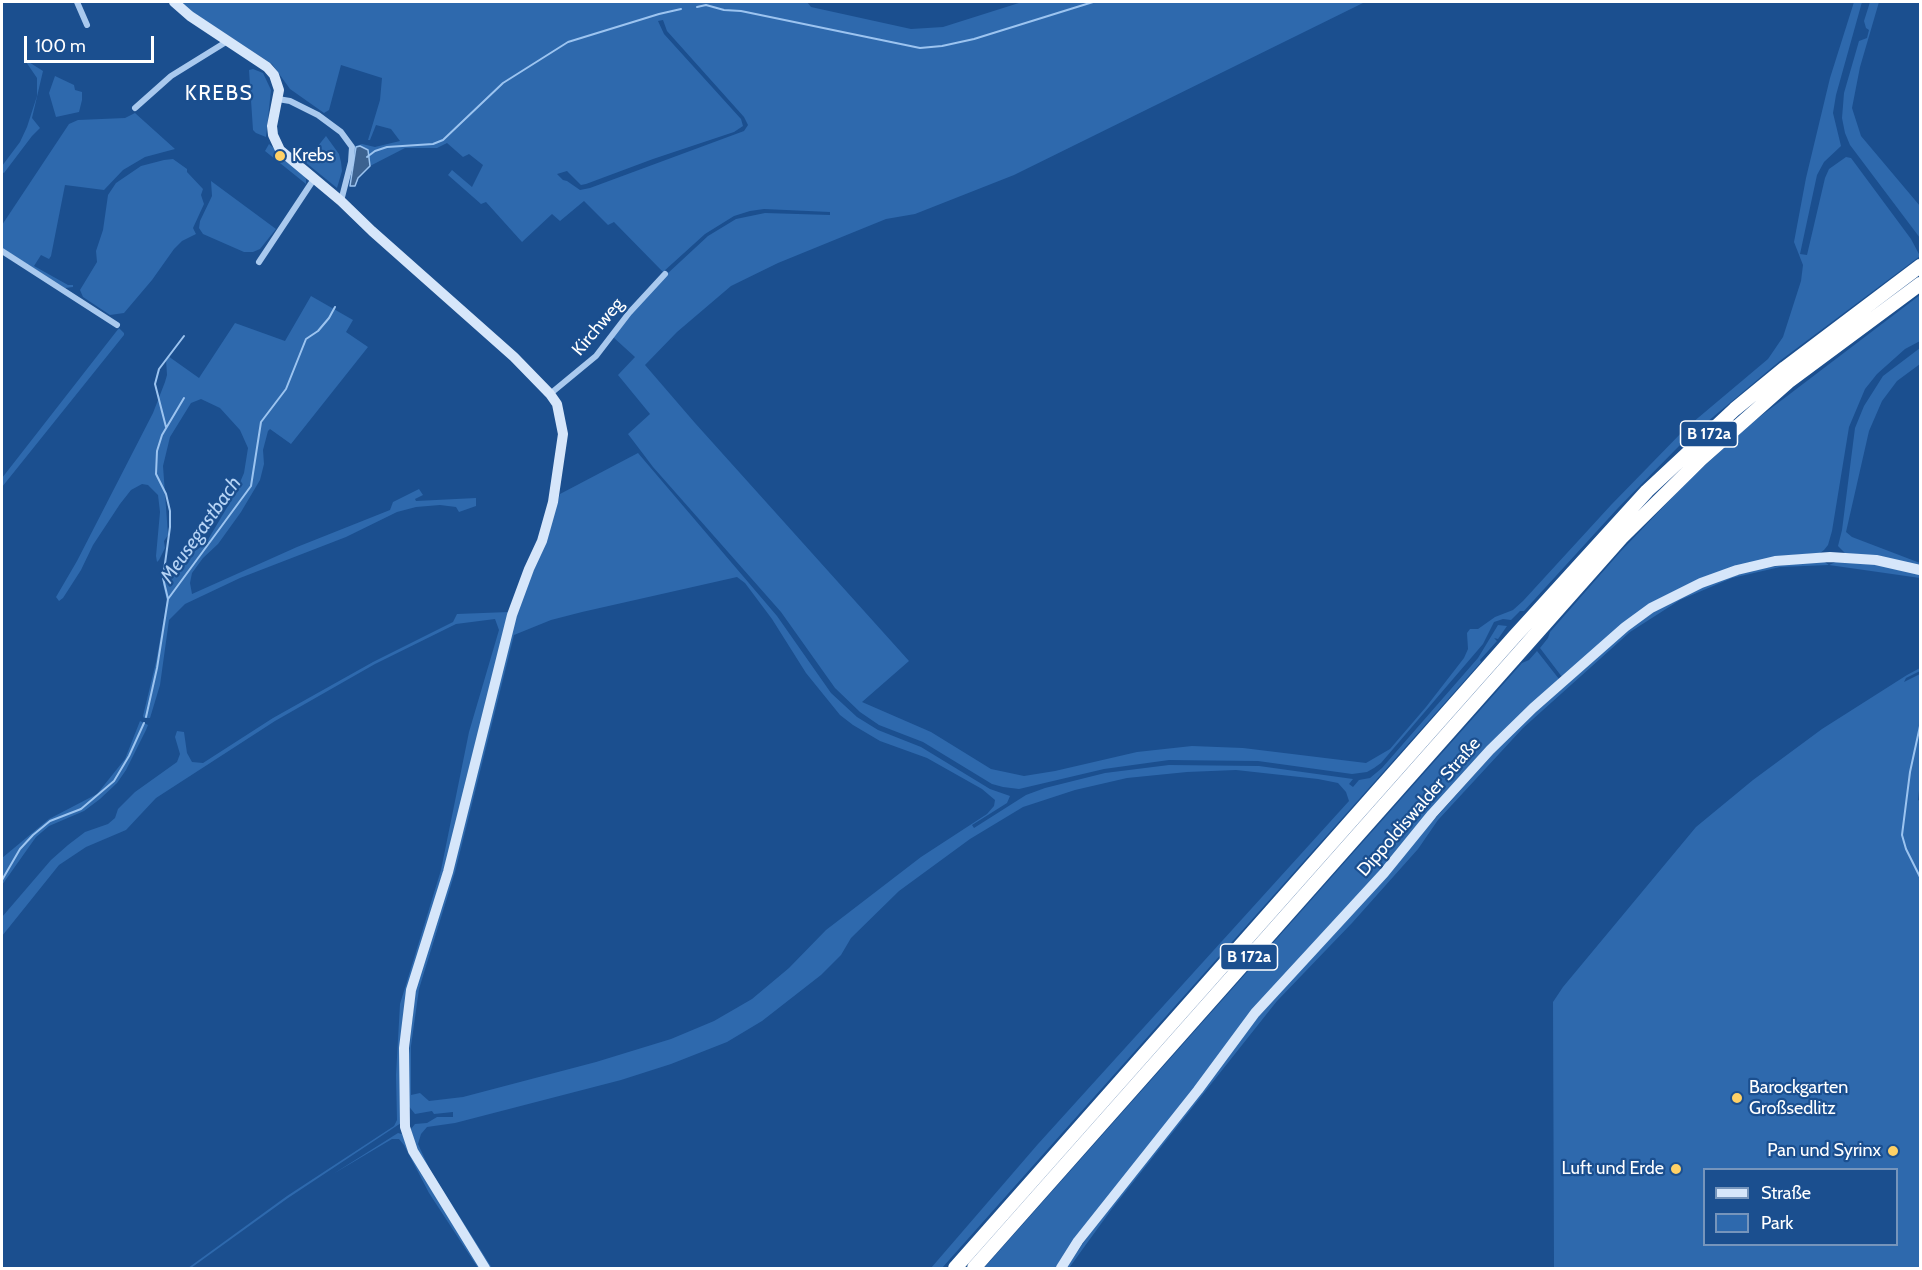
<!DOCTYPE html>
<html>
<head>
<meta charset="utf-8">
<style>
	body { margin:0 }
	#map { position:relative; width:1922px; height:1270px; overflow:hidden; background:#1b4f8f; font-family:Cabin,sans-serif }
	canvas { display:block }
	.frame { position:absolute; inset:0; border:3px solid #fff; pointer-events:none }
	.legend { position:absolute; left:1703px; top:1168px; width:195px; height:78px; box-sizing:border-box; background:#1b4f8f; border:2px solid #7695bc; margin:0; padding:8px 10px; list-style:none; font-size:18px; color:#fff }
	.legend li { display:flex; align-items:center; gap:12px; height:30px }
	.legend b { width:30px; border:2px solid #7695bc }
	.scale { position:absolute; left:24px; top:36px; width:130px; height:27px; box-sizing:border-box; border:3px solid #fff; border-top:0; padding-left:8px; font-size:18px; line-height:21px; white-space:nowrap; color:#fff; -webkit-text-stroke:4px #1b4f8f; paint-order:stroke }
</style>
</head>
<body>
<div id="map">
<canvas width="1922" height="1270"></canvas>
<div class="frame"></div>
<ul class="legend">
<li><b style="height:8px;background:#d6e6fa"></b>Straße</li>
<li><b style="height:16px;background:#2e69ad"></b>Park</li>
</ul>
<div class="scale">100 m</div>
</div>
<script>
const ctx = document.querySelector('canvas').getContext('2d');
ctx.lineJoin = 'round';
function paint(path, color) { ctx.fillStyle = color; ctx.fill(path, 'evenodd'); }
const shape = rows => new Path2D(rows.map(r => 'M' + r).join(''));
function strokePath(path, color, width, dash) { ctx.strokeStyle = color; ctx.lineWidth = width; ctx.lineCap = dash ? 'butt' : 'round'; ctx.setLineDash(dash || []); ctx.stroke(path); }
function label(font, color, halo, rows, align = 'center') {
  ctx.font = font + ' Cabin,sans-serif'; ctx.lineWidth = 4.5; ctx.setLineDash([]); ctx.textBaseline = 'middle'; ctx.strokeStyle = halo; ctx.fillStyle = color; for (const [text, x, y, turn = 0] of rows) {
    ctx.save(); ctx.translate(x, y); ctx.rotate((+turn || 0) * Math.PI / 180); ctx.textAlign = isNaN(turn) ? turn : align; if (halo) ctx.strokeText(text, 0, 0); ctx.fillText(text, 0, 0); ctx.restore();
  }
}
paint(shape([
	[180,2,807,2,811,7,911,29,943,27,1022,2,1365,2,1014,175,915,214,886,219,854,232,778,263,731,286,677,332,645,365,695,423,909,661,862,702,931,732,991,769,1024,776,1055,771,1137,752,1192,746,1243,748,1366,763,1390,749,1426,707,1464,658,1468,649,1467,633,1470,629,1478,629,1495,617,1513,610,1523,601,1611,505,1686,428,1768,359,1783,337,1801,281,1803,265,1794,242,1806,178,1830,78,1854,2,1862,2,1836,95,1833,113,1841,146,1824,162,1817,175,1800,254,1807,255,1825,178,1829,169,1846,157,1851,158,1911,239,1920,256,1781,360,1682,443,1618,508,1524,611,1520,611,1511,620,1503,619,1494,622,1483,644,1381,763,1374,768,1367,772,1352,774,1258,761,1169,760,1104,769,1019,789,1003,787,992,784,923,742,879,725,860,712,835,688,781,612,653,467,628,434,650,414,618,375,635,357,613,337,630,315,667,274,708,236,736,219,765,213,830,215,830,212,764,209,750,211,734,216,705,234,663,272,614,222,608,225,584,201,560,221,552,214,522,242,486,202,481,204,448,175,452,170,472,187,483,165,469,154,463,157,447,143,437,148,405,148,370,166,368,156,360,146,356,147,356,146,362,144,375,147,400,141,391,129,376,125,370,140,368,140,380,100,382,78,341,65,329,110,324,113,290,89,272,64,189,10],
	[663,20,667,31,744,117,748,125,744,131,590,188,580,190,567,181,563,180,557,174,567,171,581,185,586,184,653,159,734,132,743,126,741,119,664,34,658,21],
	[1870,2,1879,2,1860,67,1852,108,1861,136,1920,206,1920,238,1850,145,1845,133,1842,118,1844,93,1859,41,1867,38,1869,30,1866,28,1864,21],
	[24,59,43,71,32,118,40,128,32,136,4,173,2,172,2,166,20,142,27,127,37,96,37,78],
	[253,69,263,73,271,90,266,137,256,133,253,130,249,70],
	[55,76,74,85,75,90,82,92,82,100,79,112,56,117,49,93],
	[135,113,175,149,145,157,123,170,104,190,65,185,51,256,49,259,41,255,34,266,68,285,73,285,73,287,65,288,2,248,2,225,69,124,78,120,125,118],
	[326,136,339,154,341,162,342,171,337,188,305,162],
	[269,144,302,173,306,179,306,184,265,151],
	[173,159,187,169,187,172,203,189,201,195,204,204,193,228,196,234,182,241,174,249,152,280,124,313,110,315,83,297,80,290,97,262,96,251,103,230,108,195,116,183,141,166,164,160],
	[211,181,276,229,260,249,253,252,244,252,203,234,199,228,200,221,212,196],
	[1920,295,1920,341,1905,349,1877,374,1865,389,1849,427,1832,531,1828,545,1824,550,1820,553,1779,556,1701,578,1562,677,1540,648,1548,638,1550,632,1621,551,1690,479,1749,425],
	[311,296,353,320,346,332,368,347,291,444,270,429,268,431,263,450,264,464,260,480,241,512,218,544,203,558,192,573,190,583,192,594,297,547,390,510,393,502,419,489,423,495,415,499,416,501,476,498,476,506,459,512,456,507,440,505,416,507,397,512,346,537,240,578,185,604,169,620,160,685,150,718,144,718,143,716,156,662,167,601,163,584,165,578,184,559,206,543,235,494,244,473,248,448,240,430,220,408,201,399,191,403,170,437,163,466,168,535,164,541,165,548,159,560,157,562,156,556,160,512,158,495,148,485,142,484,131,490,120,504,93,545,81,570,63,598,59,601,56,597,77,561,153,413,165,382,167,375,166,359,168,356,199,378,235,323,285,341],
	[119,328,124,333,124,335,2,487,2,478],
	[1920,348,1920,364,1897,381,1882,401,1869,431,1846,532,1852,537,1920,563,1920,566,1845,553,1838,546,1842,530,1855,428,1864,406,1883,376],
	[638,453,777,616,831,693,857,717,878,730,921,747,990,789,1010,796,1007,803,972,825,974,828,1026,795,1045,788,1105,773,1169,765,1259,766,1353,779,1349,784,1353,787,1359,780,1370,778,1382,768,1478,658,1498,625,1507,626,1498,639,1494,638,1497,641,1480,660,1481,662,942,1268,931,1268,1038,1144,1349,801,1346,792,1338,783,1318,779,1236,770,1187,772,1127,778,1075,790,1023,807,970,839,899,891,851,938,841,955,821,975,762,1021,727,1042,671,1064,621,1080,455,1123,427,1127,421,1134,418,1144,429,1168,492,1268,489,1268,416,1149,411,1129,415,1124,427,1123,437,1117,453,1117,453,1112,434,1114,432,1111,415,1114,407,1104,407,1075,415,991,515,613,546,541,560,494],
	[737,577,745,583,772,619,806,673,840,715,853,725,880,741,927,758,982,789,995,800,994,806,987,814,921,857,826,930,789,968,752,999,714,1021,671,1039,596,1062,463,1097,429,1101,420,1093,411,1095,411,1046,419,989,455,872,514,635,551,620,582,612],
	[1822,560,1829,565,1838,561,1865,562,1920,574,1920,578,1829,565,1780,567,1732,578,1680,600,1630,632,1523,728,1438,820,1418,849,1352,923,1277,1001,1111,1210,1069,1268,1066,1268,1095,1226,1256,1019,1509,736,1628,630,1654,611,1704,586,1755,569],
	[509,612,445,869,408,988,401,1123,288,1198,191,1268,188,1268,287,1196,394,1126,397,1120,396,1075,400,1004,441,870,469,732,499,630,495,619,456,624,375,664,275,721,156,798,126,830,86,847,59,865,2,936,2,917,51,860,68,845,85,832,108,824,115,818,118,809,135,792,177,762,180,754,175,737,177,731,184,732,187,753,192,762,203,763,273,718,373,662,453,622,457,614],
	[1537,651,1559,679,1303,954,1058,1268,984,1268,1522,663,1529,660],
	[1920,668,1920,671,1906,678,1904,682,1920,674,1920,781,1918,800,1920,801,1920,1268,1554,1268,1553,1002,1563,987,1696,827,1753,780,1822,729,1907,675],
	[1704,1170,1896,1170,1896,1244,1704,1244],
	[140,721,148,725,146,730,126,770,117,783,100,799,84,811,49,826,36,837,2,885,2,858,49,819,97,794,125,759],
	[398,1133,402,1134,420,1172,482,1268,478,1268,429,1193,404,1145,399,1139,392,1139,333,1174]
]), '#2e69ad');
const water = shape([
	[360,146,368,150,370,166,358,178,355,186,350,186,356,147,360,146]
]);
paint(water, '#3c6290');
strokePath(water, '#9cc4f0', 1.5);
strokePath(shape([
	[697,7,706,5,724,10,741,11,920,48,942,46,974,39,1093,2],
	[367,157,375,151,387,147,433,144,443,140,503,83,568,42,659,14,681,9],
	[166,427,155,384,159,369,184,336],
	[168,599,163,578,170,527,170,511,166,494,156,474,157,451,162,435,184,398],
	[146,717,157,668,168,599,251,486,261,422,286,389,306,339,318,331,329,318,335,307],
	[1920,726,1910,772,1902,835,1906,849,1920,877],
	[2,880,20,849,33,835,50,821,81,809,114,781,129,756,144,723]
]), '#9cc4f0', 2);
strokePath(shape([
	[77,2,87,25],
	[278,99,290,101,318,115,341,132,352,147,351,162,341,201],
	[135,108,171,76,226,42],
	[2,251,117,325],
	[259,262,314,179],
	[550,394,596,356,629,313,665,274]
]), '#a9c9ee', 6);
strokePath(shape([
	[174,2,190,16,267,67,274,75,279,90,272,126,273,135,280,150,341,201,372,231,514,357,550,394,557,404,563,434,553,502,542,541,529,569,512,615,448,872,411,990,404,1048,405,1127,413,1151,485,1268],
	[1061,1268,1078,1241,1198,1090,1255,1013,1384,873,1432,814,1490,750,1533,708,1625,627,1651,608,1701,583,1737,570,1775,561,1830,557,1876,560,1920,570]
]), '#d6e6fa', 10);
strokePath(shape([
	[955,1268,1514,637,1647,491,1735,409,1785,368,1920,266],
	[974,1268,1621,538,1701,459,1788,382,1920,284]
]), '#fff', 14);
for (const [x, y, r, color] of [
	[280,156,6,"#ffd166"],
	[1737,1098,6,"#ffd166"],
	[1893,1151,6,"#ffd166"],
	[1676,1169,6,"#ffd166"]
]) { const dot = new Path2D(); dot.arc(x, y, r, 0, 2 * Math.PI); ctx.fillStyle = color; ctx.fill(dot); strokePath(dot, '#1b4f8f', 2); }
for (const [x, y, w] of [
	[1709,434,57],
	[1249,957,57]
]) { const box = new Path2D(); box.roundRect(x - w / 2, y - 13, w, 26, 4.5); ctx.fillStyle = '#1b4f8f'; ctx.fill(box); strokePath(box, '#fff', 1.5); }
label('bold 16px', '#fff', null, [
	["B 172a",1709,434],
	["B 172a",1249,957]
]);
label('18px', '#fff', '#1b4f8f', [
	["Krebs",292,156],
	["Barockgarten",1749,1088],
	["Großsedlitz",1749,1109],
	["Pan und Syrinx",1881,1151,"right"],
	["Luft und Erde",1664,1169,"right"]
], 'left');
label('18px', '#fff', '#1b4f8f', [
	["Kirchweg",598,327,-50],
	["Dippoldiswalder Straße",1419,807,-49]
]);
label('italic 20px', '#b5d3f5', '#1b4f8f', [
	["Meusegastbach",201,530,-55]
]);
ctx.letterSpacing = '1.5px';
label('21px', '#fff', '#1b4f8f', [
	["KREBS",219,94]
]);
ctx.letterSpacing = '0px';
</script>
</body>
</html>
